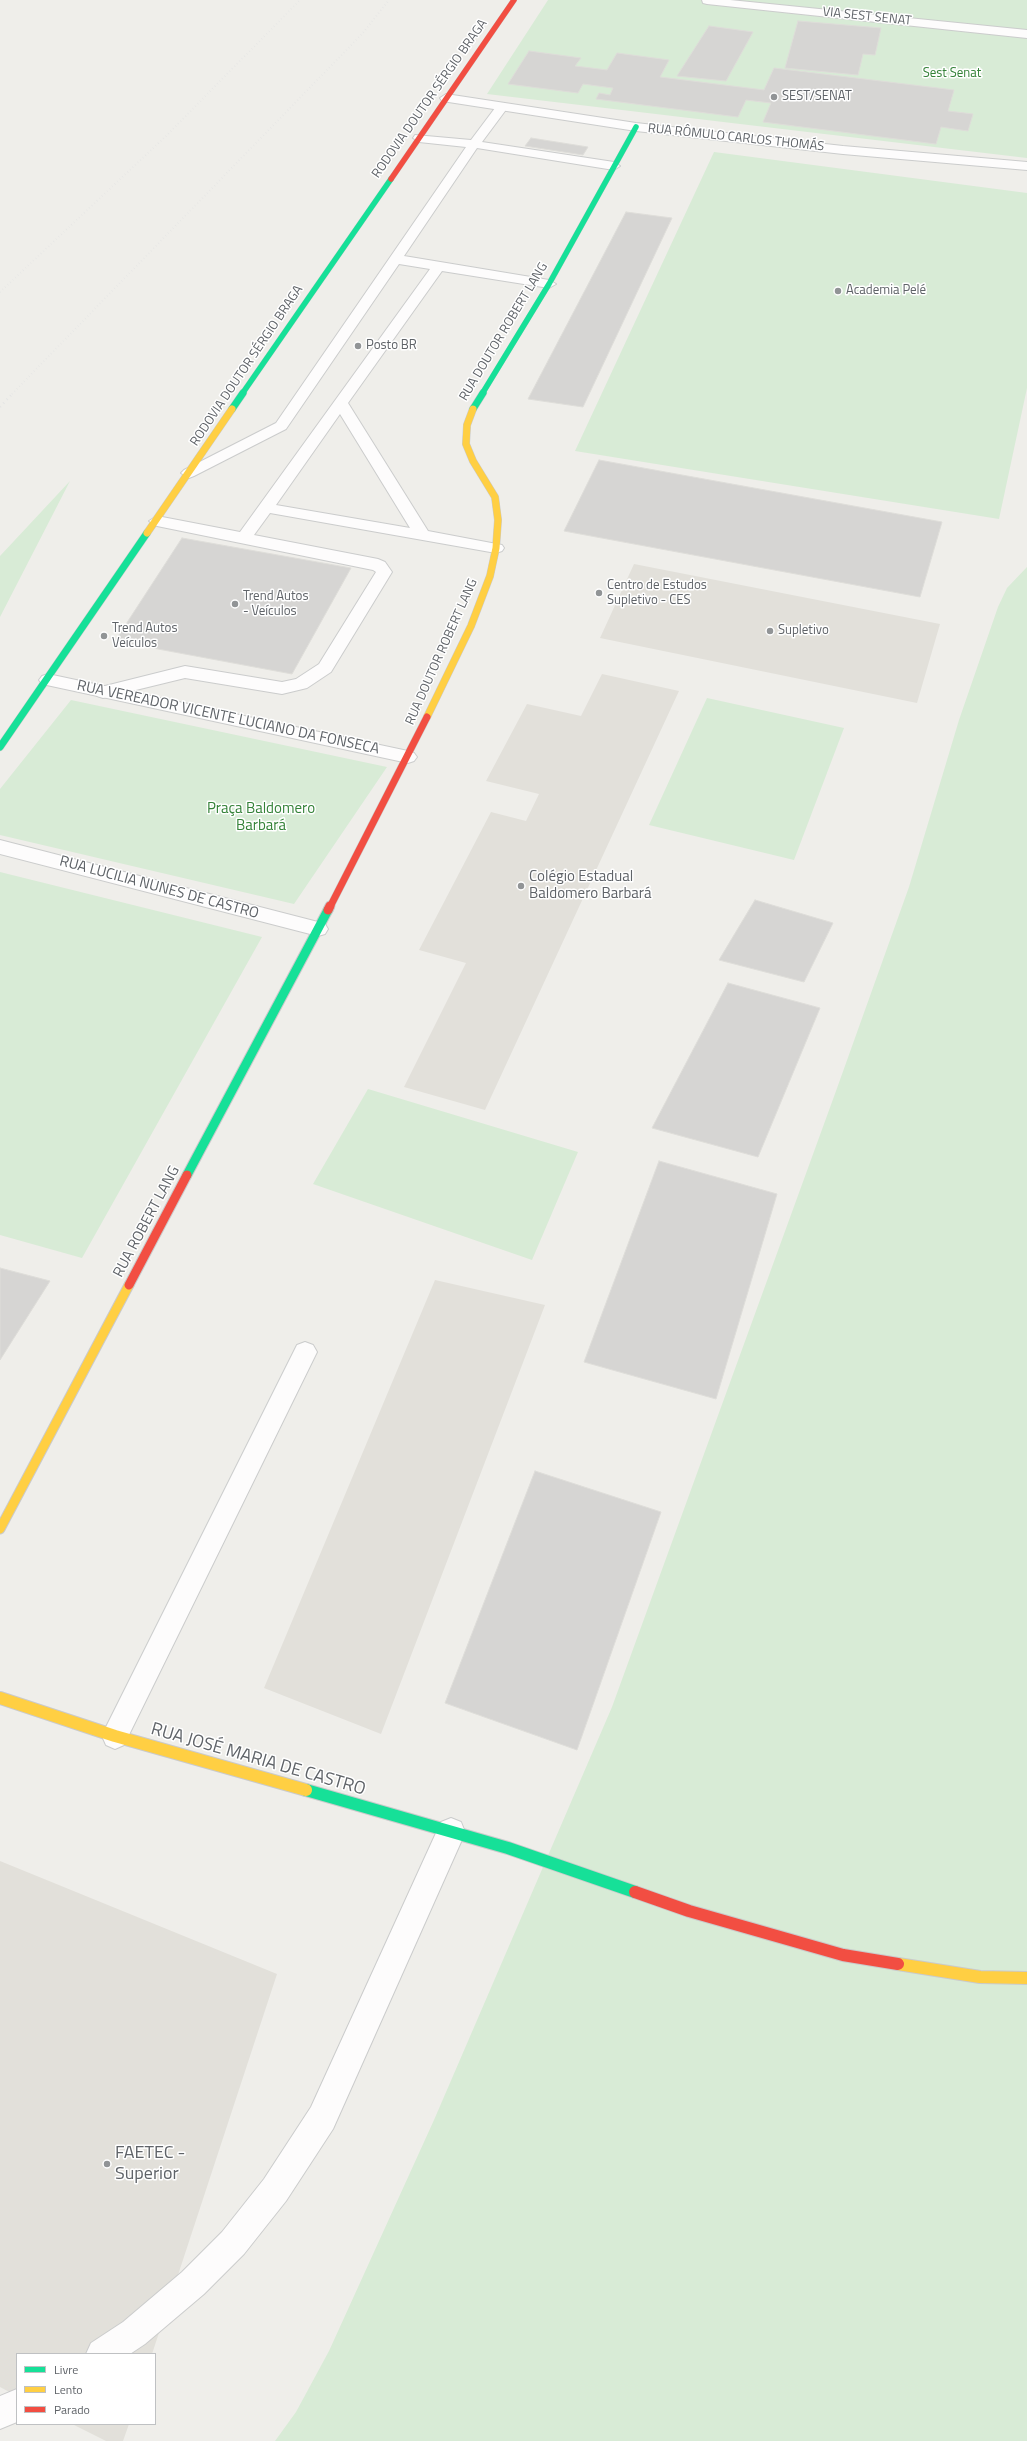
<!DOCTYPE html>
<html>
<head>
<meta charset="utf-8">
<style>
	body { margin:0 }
	#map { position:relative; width:1027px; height:2441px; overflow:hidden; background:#efeeea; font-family:"Titillium Web",sans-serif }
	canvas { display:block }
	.legend { position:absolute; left:16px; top:2353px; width:140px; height:72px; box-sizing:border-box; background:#fff; border:1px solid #bfc1c3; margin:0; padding:5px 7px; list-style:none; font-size:12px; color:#5f6368 }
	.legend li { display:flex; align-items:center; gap:8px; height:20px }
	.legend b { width:20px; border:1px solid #bfc1c3 }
</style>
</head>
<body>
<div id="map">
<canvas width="1027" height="2441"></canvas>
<ul class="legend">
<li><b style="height:5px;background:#16e098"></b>Livre</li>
<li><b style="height:5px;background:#ffcf43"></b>Lento</li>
<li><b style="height:5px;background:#f24e42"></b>Parado</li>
</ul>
</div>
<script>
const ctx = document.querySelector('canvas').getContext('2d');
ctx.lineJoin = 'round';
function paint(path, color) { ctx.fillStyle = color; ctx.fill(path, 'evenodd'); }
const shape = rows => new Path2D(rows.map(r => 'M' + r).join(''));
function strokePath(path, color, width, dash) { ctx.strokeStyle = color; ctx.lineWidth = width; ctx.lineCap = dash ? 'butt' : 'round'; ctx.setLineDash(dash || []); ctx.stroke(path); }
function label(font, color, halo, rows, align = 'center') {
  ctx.font = font + ' "Titillium Web",sans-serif'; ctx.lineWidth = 3; ctx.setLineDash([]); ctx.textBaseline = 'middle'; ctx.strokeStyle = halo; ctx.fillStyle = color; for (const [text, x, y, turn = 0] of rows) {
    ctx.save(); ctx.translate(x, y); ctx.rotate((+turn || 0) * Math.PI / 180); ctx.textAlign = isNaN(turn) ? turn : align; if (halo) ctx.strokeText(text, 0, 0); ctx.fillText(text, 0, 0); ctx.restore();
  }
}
paint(shape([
	[634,564,940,624,917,703,600,638],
	[602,674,679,691,485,1110,404,1087,466,963,419,950,491,812,526,821,539,794,486,781,527,704,581,716],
	[435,1280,545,1305,381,1734,264,1688],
	[0,1861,277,1974,152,2354,17,2354,17,2396,0,2387],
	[72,2424,129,2424,123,2441,106,2441]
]), '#e2e0da');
paint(shape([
	[548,0,1027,0,1027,158,487,94],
	[714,152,1027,193,1027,388,999,519,575,451],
	[70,481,0,617,0,556],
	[1027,567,1027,2441,275,2441,296,2412,329,2351,434,2120,612,1707,836,1091,909,887,959,720,998,607,1007,588],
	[707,698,844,728,794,860,649,825],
	[71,700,387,767,294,904,0,835,0,789],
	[0,872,262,937,82,1258,0,1235],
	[368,1089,578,1152,532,1260,313,1184]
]), '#d8ebd6');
const building = shape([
	[798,21,881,28,875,55,863,54,858,75,785,68,798,21],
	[709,26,753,32,726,81,677,76,709,26],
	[529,51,581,58,575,66,607,70,617,53,669,60,660,77,764,90,774,68,954,90,948,111,973,114,968,131,941,127,936,144,763,122,771,103,746,100,738,117,596,99,599,93,610,95,613,88,583,84,578,93,508,84,529,51],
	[531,138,588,147,583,155,525,146,531,138],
	[626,212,672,218,583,407,528,399,626,212],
	[599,460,942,522,920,597,564,531,599,460],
	[182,538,351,568,292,674,115,641,182,538],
	[755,900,833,923,804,982,719,960,755,900],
	[728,983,820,1008,758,1157,652,1128,728,983],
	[659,1161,777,1194,716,1399,584,1362,659,1161],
	[0,1268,50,1281,0,1360,0,1268],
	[535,1471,661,1512,577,1750,445,1703,535,1471]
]);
paint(building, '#d6d5d3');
strokePath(building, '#deddd9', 1);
const lane = shape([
	[702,0,730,0,1027,30,1027,38,707,4,703,3,702,0],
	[502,103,508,107,482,142,614,162,620,166,614,170,477,148,404,256,549,280,556,284,549,288,442,271,348,403,428,531,502,545,504,548,502,551,496,553,270,513,254,535,378,559,385,562,392,572,331,672,307,688,282,694,185,678,103,698,97,696,94,692,97,688,185,666,282,682,296,679,319,664,376,572,373,570,157,526,149,521,157,516,240,532,430,269,399,264,286,429,194,476,189,478,181,473,184,470,276,423,466,147,419,142,413,138,415,135,471,140,498,104,502,103],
	[340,414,410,528,276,505,340,414]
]);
const street = shape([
	[446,94,636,123,843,146,1027,162,1027,170,843,154,636,131,442,101,440,98,446,94],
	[48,674,408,751,414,753,417,757,414,761,408,763,42,684,39,680,42,676,48,674],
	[0,840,318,922,325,924,328,929,325,934,318,936,0,854,0,840],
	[305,1342,313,1345,317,1352,124,1745,115,1749,106,1745,102,1736,106,1727,297,1345,305,1342],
	[451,1818,461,1822,465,1832,461,1842,333,2129,286,2201,244,2254,204,2294,145,2344,130,2354,86,2354,91,2343,123,2322,182,2272,222,2232,264,2179,311,2107,441,1822,451,1818],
	[17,2389,17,2422,0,2429,0,2396,17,2389]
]);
const fastFar3 = shape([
	[242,394,391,179],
	[482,394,549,284,636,127]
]);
const fastFar2 = shape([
	[232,409,243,393],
	[473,409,483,393],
	[0,747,147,533]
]);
const fastFar1 = shape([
	[187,1175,328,910]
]);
const fast = shape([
	[306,1790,508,1848,635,1892]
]);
const slowFar2 = shape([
	[147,533,232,409],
	[427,717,471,626,490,576,496,548,498,520,495,497,473,461,466,444,467,425,473,409]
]);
const slowFar1 = shape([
	[0,1529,129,1285]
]);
const slow = shape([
	[0,1698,115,1736,306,1790],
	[898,1964,980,1977,1027,1978]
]);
const jamFar3 = shape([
	[391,179,514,0]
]);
const jamFar2 = shape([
	[330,907,427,717]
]);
const jamFar1 = shape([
	[328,910,330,906],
	[129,1285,187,1175]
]);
const jam = shape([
	[635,1892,689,1911,843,1955,898,1964]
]);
strokePath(lane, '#cbcccc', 2);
strokePath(street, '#cbcccc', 2);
strokePath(fastFar3, '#cacacb', 6);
strokePath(fastFar2, '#cacacb', 8);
strokePath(fastFar1, '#cacacb', 11);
strokePath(fast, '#cacacb', 14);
strokePath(slowFar2, '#cacacb', 8);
strokePath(slowFar1, '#cacacb', 11);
strokePath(slow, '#cacacb', 14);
strokePath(jamFar3, '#cacacb', 6);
strokePath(jamFar2, '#cacacb', 8);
strokePath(jamFar1, '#cacacb', 11);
strokePath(jam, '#cacacb', 14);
paint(lane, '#fdfcfc');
paint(street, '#fdfcfc');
strokePath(fastFar3, '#16e098', 5.5);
strokePath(fastFar2, '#16e098', 7);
strokePath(fastFar1, '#16e098', 9);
strokePath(fast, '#16e098', 12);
strokePath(slowFar2, '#ffcf43', 7);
strokePath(slowFar1, '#ffcf43', 9);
strokePath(slow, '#ffcf43', 12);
strokePath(jamFar3, '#f24e42', 5.5);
strokePath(jamFar2, '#f24e42', 7);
strokePath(jamFar1, '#f24e42', 9);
strokePath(jam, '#f24e42', 12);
strokePath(shape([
	[0,292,165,137,300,0],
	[12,394,362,34,389,0]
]), '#e4e4e4', 2, [0.5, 3]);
strokePath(shape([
	[0,407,13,393]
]), '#e4e4e4', 2.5, [1, 4]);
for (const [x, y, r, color] of [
	[774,97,4,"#919496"],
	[838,291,4,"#919496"],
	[358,346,4,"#919496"],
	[599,593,4,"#919496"],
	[235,604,4,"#919496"],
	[770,631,4,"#919496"],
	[104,636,4,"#919496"],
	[521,886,4,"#919496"],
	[107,2164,4,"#919496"]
]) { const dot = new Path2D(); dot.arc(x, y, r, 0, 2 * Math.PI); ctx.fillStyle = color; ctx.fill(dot); strokePath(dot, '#fff', 1.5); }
label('13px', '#5f6368', '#fff', [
	["VIA SEST SENAT",867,17,6],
	["RODOVIA DOUTOR SÉRGIO BRAGA",430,99,-55],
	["RUA RÔMULO CARLOS THOMÁS",736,138,6],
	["RUA DOUTOR ROBERT LANG",504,332,-59],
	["RODOVIA DOUTOR SÉRGIO BRAGA",247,366,-56],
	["RUA DOUTOR ROBERT LANG",442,652,-66]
]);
label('13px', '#348238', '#fff', [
	["Sest Senat",952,74]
]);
label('13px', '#5f6368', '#fff', [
	["SEST/SENAT",782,97],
	["Academia Pelé",846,291],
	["Posto BR",366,346],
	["Centro de Estudos",607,586],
	["Supletivo - CES",607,601],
	["Trend Autos",243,597],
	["- Veículos",243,612],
	["Trend Autos",112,629],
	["Veículos",112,644],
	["Supletivo",778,631]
], 'left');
label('15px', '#5f6368', '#fff', [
	["RUA VEREADOR VICENTE LUCIANO DA FONSECA",228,718,12],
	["RUA LUCILIA NUNES DE CASTRO",159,888,15],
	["RUA ROBERT LANG",147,1222,-62]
]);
label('15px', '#348238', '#fff', [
	["Praça Baldomero",261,809],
	["Barbará",261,826]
]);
label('15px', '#5f6368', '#fff', [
	["Colégio Estadual",529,877],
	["Baldomero Barbará",529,894]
], 'left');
label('18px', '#5f6368', '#fff', [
	["RUA JOSÉ MARIA DE CASTRO",258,1760,16]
]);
label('18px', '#5f6368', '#fff', [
	["FAETEC -",115,2154],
	["Superior",115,2175]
], 'left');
</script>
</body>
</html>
